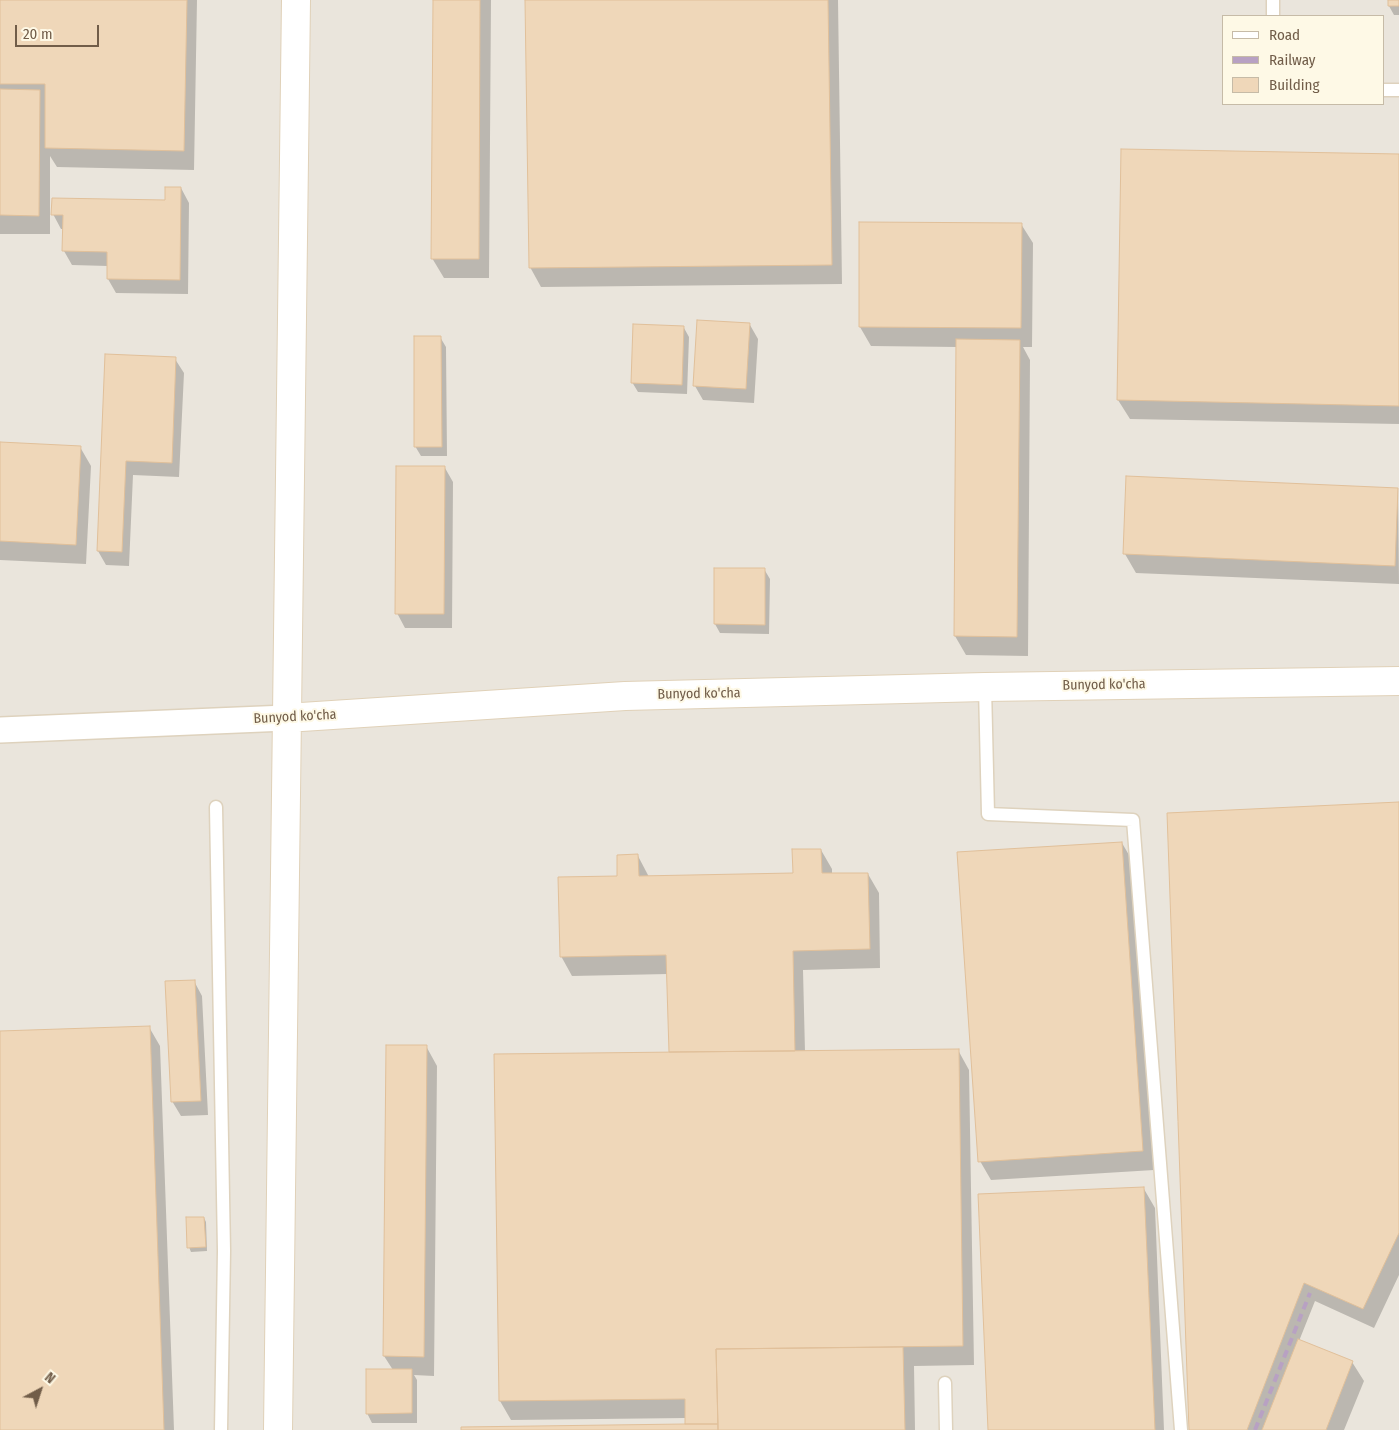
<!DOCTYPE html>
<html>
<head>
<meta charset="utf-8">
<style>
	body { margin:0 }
	#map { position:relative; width:1399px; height:1430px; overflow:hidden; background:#fbf5e0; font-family:"Fira Sans Condensed",sans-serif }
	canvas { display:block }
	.legend { position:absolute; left:1222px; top:15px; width:162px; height:90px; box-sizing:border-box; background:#fef9e6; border:1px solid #c6bba7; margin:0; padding:6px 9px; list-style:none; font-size:15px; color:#715d49 }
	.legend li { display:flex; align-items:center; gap:10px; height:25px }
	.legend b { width:25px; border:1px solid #c6bba7 }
	.north { position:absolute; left:15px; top:1365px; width:50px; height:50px; -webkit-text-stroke:4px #fef9e6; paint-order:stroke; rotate:40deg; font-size:14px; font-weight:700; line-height:20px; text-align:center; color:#715d49 }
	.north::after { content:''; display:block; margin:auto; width:18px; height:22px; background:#715d49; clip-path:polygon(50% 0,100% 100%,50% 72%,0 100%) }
	.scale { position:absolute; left:15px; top:25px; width:84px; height:22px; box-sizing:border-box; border:2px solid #715d49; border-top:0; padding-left:6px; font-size:15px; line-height:18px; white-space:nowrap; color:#715d49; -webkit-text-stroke:4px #fef9e6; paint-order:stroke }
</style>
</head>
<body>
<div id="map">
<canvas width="1399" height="1430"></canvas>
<ul class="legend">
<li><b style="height:6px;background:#fff"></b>Road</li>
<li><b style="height:6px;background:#b8a1c3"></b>Railway</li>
<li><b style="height:14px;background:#efd7b9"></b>Building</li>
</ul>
<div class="north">N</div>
<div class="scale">20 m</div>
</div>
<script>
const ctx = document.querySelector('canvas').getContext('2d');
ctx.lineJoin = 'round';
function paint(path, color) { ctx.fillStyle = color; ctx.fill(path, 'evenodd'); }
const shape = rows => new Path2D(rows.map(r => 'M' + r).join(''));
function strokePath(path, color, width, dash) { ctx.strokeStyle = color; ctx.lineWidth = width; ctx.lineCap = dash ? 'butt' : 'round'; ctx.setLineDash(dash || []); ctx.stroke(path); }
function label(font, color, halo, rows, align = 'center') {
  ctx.font = font + ' "Fira Sans Condensed",sans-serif'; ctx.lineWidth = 4; ctx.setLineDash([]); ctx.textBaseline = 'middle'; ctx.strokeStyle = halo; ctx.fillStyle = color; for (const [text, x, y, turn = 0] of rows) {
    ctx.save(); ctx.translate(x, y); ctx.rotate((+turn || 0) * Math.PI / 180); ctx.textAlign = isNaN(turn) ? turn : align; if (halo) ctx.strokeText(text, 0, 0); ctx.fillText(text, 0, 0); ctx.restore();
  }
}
paint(shape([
	[0,0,1399,0,1399,1430,0,1430],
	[1223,16,1383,16,1383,104,1223,104]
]), '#eae5dc');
paint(shape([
	[0,0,197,0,194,170,57,167,50,156,50,234,0,234],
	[434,0,491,0,489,278,444,278,432,258],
	[526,0,838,0,842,284,541,287,530,267],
	[1389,0,1399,0,1399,15,1394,15,1389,6],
	[1399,156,1399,424,1130,419,1118,400],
	[181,188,189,203,188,294,116,293,108,279,108,266,72,265,64,251,64,229,61,229,53,214,166,201],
	[1021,224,1033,243,1032,347,1023,347,1030,360,1028,656,966,655,955,636,957,347,871,346,860,327],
	[750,325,758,339,754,403,703,400,695,386],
	[684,328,689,337,687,394,638,392,632,382],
	[440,337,446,347,447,456,421,456,415,446],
	[106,355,175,359,184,373,179,477,133,475,129,566,106,565,98,551],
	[0,443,80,447,91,466,86,564,0,560],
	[445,468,453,482,452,628,405,628,397,613],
	[1398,489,1399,584,1136,573,1125,554],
	[764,569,770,579,769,634,720,633,715,624],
	[1399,803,1399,1275,1374,1328,1315,1301,1299,1341,1352,1362,1364,1381,1344,1430,1191,1430],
	[1122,843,1133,862,1154,1170,991,1180,980,1161],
	[821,850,832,869,832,874,868,874,879,893,880,968,803,970,805,1052,958,1050,969,1070,974,1365,914,1366,915,1430,463,1430,687,1425,686,1418,511,1420,500,1401,495,1056,670,1053,668,974,572,976,561,956,618,877,638,856,649,877,794,875],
	[194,981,202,996,208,1115,181,1116,172,1101],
	[149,1027,160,1046,174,1430,0,1430,0,1032],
	[387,1046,426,1046,437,1066,434,1376,414,1375,417,1380,417,1423,372,1423,367,1413,393,1370,384,1356],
	[1144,1189,1155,1208,1164,1430,990,1430],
	[204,1218,206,1222,207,1251,191,1252,189,1247]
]), '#0003');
const building = shape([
	[0,0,187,0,184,151,45,148,45,84,0,84,0,0],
	[433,0,480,0,479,259,431,259,433,0],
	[525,0,828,0,832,265,529,268,525,0],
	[1388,0,1399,0,1399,6,1388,6,1388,0],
	[0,89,40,90,39,216,0,215,0,89],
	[1121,149,1399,154,1399,406,1117,400,1121,149],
	[165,187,181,187,180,280,107,279,107,252,62,251,63,215,51,215,52,198,165,200,165,187],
	[859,222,1022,223,1021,328,859,327,859,222],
	[697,320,750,323,746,389,693,386,697,320],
	[633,324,684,326,682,385,631,383,633,324],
	[414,336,441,336,442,447,414,447,414,336],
	[956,339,1020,340,1017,637,954,636,956,339],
	[105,354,176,357,172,463,126,461,122,552,97,551,105,354],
	[0,442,81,446,76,545,0,541,0,442],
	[396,466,445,466,444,614,395,614,396,466],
	[1126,476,1398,488,1395,566,1123,554,1126,476],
	[714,568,765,568,765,625,714,624,714,568],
	[1399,802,1399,1233,1363,1309,1304,1283,1247,1430,1189,1430,1167,813,1399,802],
	[1122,842,1143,1151,978,1162,957,852,1122,842],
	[792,849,821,849,822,873,868,873,870,949,793,951,795,1051,669,1052,666,955,560,957,558,877,617,876,617,855,638,854,639,876,793,873,792,849],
	[195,980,201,1101,171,1102,165,981,195,980],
	[150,1026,164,1430,0,1430,0,1031,150,1026],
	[386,1045,427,1045,424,1357,383,1356,386,1045],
	[959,1049,963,1346,716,1349,718,1424,685,1424,685,1399,499,1401,494,1054,959,1049],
	[1144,1187,1155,1430,988,1430,978,1194,1144,1187],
	[186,1217,204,1217,206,1247,187,1248,186,1217],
	[1298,1339,1353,1361,1326,1430,1262,1430,1298,1339],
	[903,1347,905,1430,718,1430,716,1349,903,1347],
	[366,1369,412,1369,412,1413,366,1414,366,1369],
	[685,1424,718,1424,718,1430,461,1430,461,1427,685,1424]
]);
paint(building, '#efd7b9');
strokePath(building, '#e1c09a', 1);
const lane = shape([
	[1273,0,1273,16],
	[1383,90,1399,90],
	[985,687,988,814,1133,820,1181,1430],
	[216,807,224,1251,221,1430],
	[945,1383,946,1430]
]);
const street = shape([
	[0,730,286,718]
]);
const secondary = shape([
	[286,718,625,696,985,687,1399,681],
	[278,1430,296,0]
]);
strokePath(lane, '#ded2bd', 15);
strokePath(street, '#ded2bd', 28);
strokePath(secondary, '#e0d1b8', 30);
strokePath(lane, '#fff', 12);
strokePath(street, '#fff', 25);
strokePath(secondary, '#fff', 28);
strokePath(shape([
	[1255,1430,1310,1293]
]), '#b8a1c3', 4, [8, 5]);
label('14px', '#715d49', '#fef9e6', [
	["Bunyod ko'cha",1104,685,-1],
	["Bunyod ko'cha",699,694,-1],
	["Bunyod ko'cha",295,717,-3]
]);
</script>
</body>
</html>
